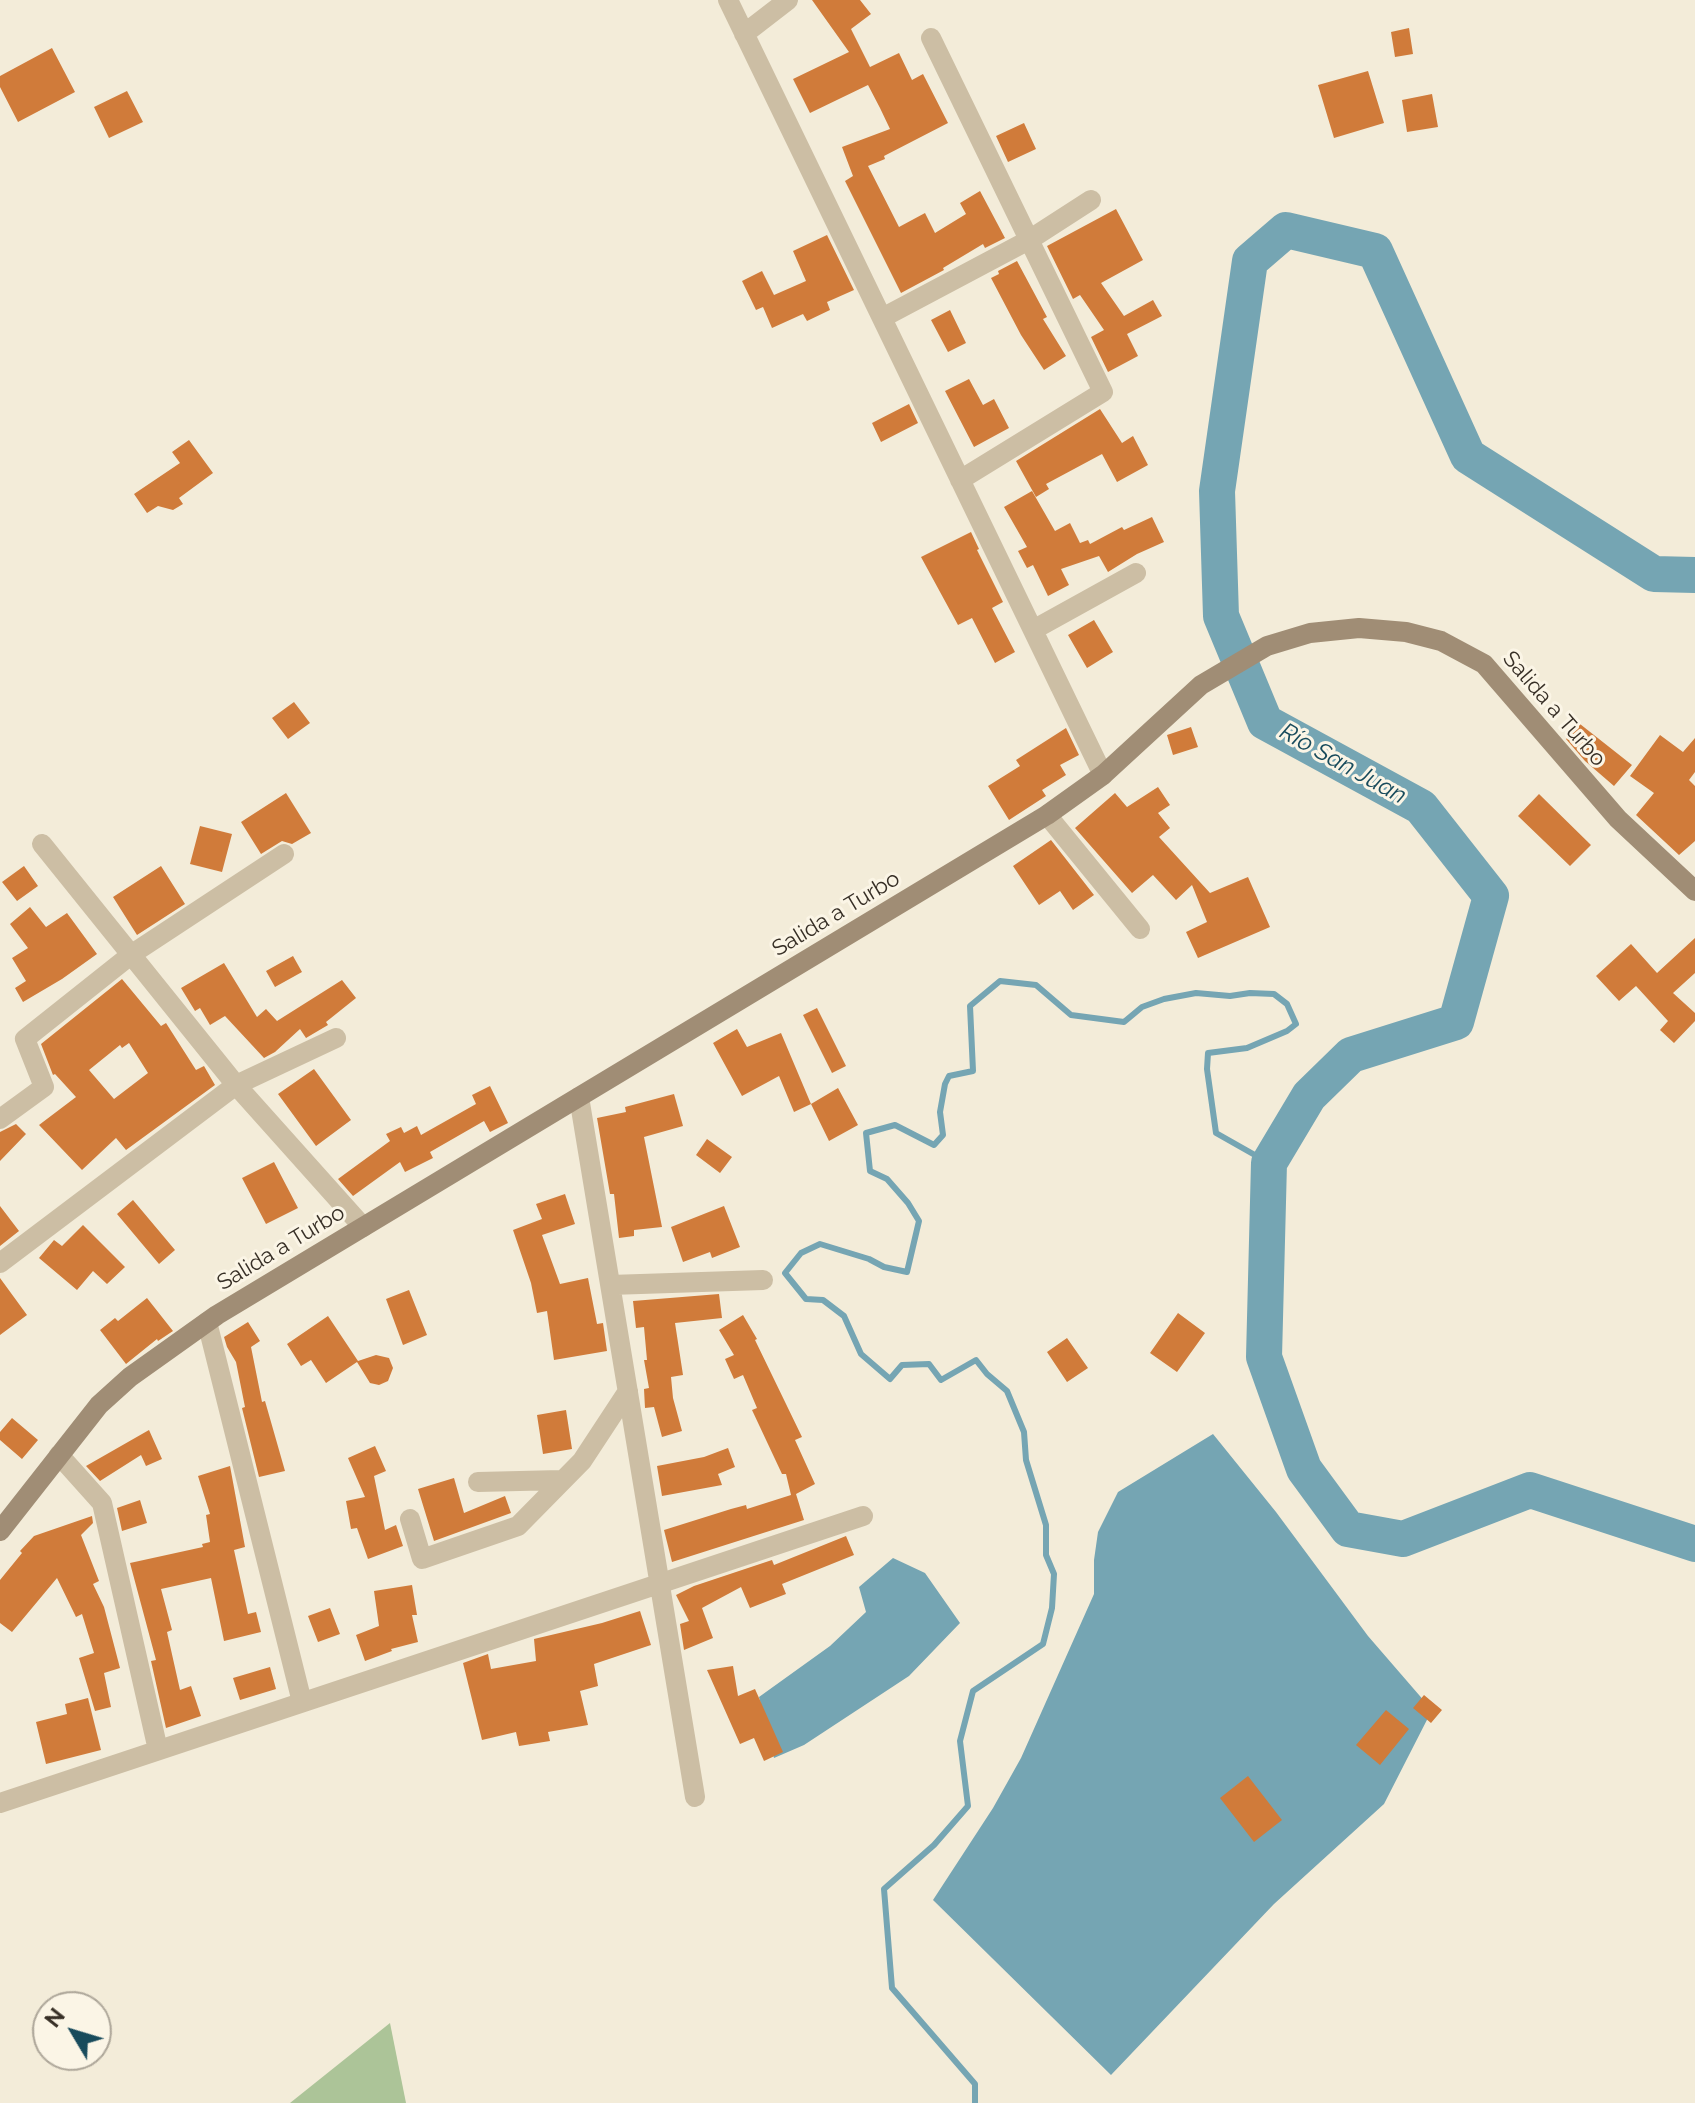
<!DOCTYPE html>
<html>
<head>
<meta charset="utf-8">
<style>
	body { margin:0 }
	#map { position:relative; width:1695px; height:2103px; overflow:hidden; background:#f3ecd9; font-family:Raleway,sans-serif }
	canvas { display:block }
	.north { position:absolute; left:32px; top:1991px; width:80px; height:80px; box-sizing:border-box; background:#fbf5e6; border:2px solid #ada699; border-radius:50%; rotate:308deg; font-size:22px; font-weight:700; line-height:32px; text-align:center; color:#372f26 }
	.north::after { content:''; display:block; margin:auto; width:28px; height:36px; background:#184b5c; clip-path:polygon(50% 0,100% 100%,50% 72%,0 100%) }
</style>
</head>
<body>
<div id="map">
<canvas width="1695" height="2103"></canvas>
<div class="north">N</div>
</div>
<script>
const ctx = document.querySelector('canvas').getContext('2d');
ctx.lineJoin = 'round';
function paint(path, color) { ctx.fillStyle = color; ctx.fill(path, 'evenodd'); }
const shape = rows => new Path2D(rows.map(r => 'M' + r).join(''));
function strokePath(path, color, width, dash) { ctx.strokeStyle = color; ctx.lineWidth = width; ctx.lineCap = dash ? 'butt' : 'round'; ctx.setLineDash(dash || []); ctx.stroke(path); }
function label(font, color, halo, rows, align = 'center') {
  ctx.font = font + ' Raleway,sans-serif'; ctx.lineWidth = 6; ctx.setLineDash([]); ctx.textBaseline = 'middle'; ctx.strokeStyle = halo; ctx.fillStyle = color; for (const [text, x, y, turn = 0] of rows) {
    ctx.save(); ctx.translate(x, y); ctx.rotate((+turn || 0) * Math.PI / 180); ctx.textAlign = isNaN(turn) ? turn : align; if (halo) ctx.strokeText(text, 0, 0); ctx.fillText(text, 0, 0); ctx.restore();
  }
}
paint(shape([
	[390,2023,406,2103,290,2103]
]), '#acc498');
paint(shape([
	[1213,1434,1276,1512,1368,1636,1432,1710,1384,1804,1274,1904,1111,2075,933,1900,993,1808,1021,1758,1094,1594,1094,1560,1098,1532,1118,1492],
	[893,1558,925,1573,960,1623,909,1676,804,1745,774,1758,759,1697,830,1646,866,1612,859,1587]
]), '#75a5b3');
strokePath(shape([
	[975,2103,975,2084,892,1988,884,1889,934,1845,968,1806,960,1741,973,1691,1043,1644,1052,1608,1054,1574,1046,1555,1046,1525,1026,1460,1024,1432,1007,1391,987,1374,976,1360,941,1380,929,1364,902,1365,890,1379,861,1354,844,1316,823,1300,806,1299,785,1273,801,1253,820,1244,869,1259,884,1267,907,1272,919,1221,908,1203,887,1179,870,1171,866,1133,895,1125,934,1145,943,1135,940,1112,945,1084,949,1076,973,1071,970,1006,1000,981,1036,985,1071,1015,1124,1022,1142,1007,1164,999,1196,993,1230,996,1250,993,1274,994,1287,1004,1296,1024,1287,1031,1247,1048,1208,1053,1207,1069,1216,1133,1269,1163]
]), '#75a5b3', 6);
strokePath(shape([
	[1695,575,1654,574,1468,456,1375,251,1286,230,1250,261,1217,491,1221,616,1265,722,1421,807,1491,896,1456,1022,1351,1055,1309,1096,1269,1163,1264,1357,1304,1469,1348,1529,1403,1539,1530,1490,1695,1544]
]), '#75a5b3', 36);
paint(shape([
	[812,0,860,0,871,14,851,29,870,67,899,53,912,80,923,74,948,123,884,156,885,159,868,166,899,227,925,213,935,233,966,214,960,203,980,191,1005,238,985,248,983,244,943,268,944,270,901,293,845,181,853,176,842,147,890,129,880,108,868,85,810,113,793,79,849,52],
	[1409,28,1413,54,1395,57,1391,32],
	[52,48,75,92,18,122,0,87,0,76],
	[1368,71,1384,123,1334,138,1318,85],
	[127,91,143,122,109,138,94,107],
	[1432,94,1438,127,1407,132,1402,100],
	[1024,123,1036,149,1008,162,996,136],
	[1116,209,1143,260,1101,283,1124,316,1153,300,1162,316,1127,334,1138,356,1108,372,1091,337,1104,330,1080,295,1073,299,1047,246],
	[827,235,854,290,827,302,830,310,807,321,803,314,772,328,763,307,756,310,742,281,762,271,774,295,806,281,793,251],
	[1017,261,1047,317,1043,319,1066,356,1044,370,1021,335,991,278,999,274,998,271],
	[950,310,966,343,948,352,931,320],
	[969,379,983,405,994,399,1009,428,974,447,945,391],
	[909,404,918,423,881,442,872,423],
	[1100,409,1122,443,1133,436,1148,465,1117,482,1102,454,1046,484,1049,489,1036,497,1016,461],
	[189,440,213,473,179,498,183,504,173,510,158,506,147,513,134,494,180,463,172,452],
	[1032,491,1055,531,1070,523,1080,543,1088,540,1090,544,1122,527,1124,530,1152,517,1164,542,1137,554,1108,572,1099,556,1061,569,1069,585,1048,596,1033,565,1027,568,1018,551,1027,547,1004,507],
	[971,532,979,549,977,550,1003,602,992,608,1015,652,995,663,972,618,958,625,921,557],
	[1094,620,1113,652,1087,668,1068,635],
	[294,702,310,723,288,739,272,718],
	[1580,724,1632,765,1614,786,1585,761,1566,739],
	[1191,727,1198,747,1173,755,1167,735],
	[1066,728,1079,755,1060,765,1066,775,1042,790,1046,796,1009,820,988,786,1020,766,1016,760],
	[1660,735,1683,752,1695,738,1695,772,1689,780,1695,786,1695,841,1679,855,1636,815,1654,793,1630,776],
	[1158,787,1170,805,1158,813,1170,828,1159,837,1210,893,1248,877,1270,927,1198,958,1186,932,1207,922,1192,885,1176,900,1153,875,1132,893,1075,828,1115,793,1127,807],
	[286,793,311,833,292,844,282,841,261,854,241,822],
	[1539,794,1591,845,1570,866,1518,816],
	[200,826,232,834,222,872,190,864],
	[1051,840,1094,895,1073,910,1060,891,1039,905,1013,866],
	[24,866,38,886,17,901,2,882],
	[161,866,185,904,137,935,113,897],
	[30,907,46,927,67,913,97,954,62,979,23,1002,15,988,26,981,12,958,28,948,10,924],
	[1695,938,1695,973,1673,993,1695,1013,1695,1021,1674,1043,1660,1030,1668,1021,1636,986,1619,1001,1596,976,1631,944,1657,973],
	[293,956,302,972,275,987,266,971],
	[224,963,257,1017,266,1009,277,1021,342,980,356,998,326,1022,328,1025,306,1038,300,1029,275,1052,264,1058,225,1016,210,1025,200,1008,195,1011,181,988],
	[122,979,161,1026,166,1023,196,1070,204,1066,215,1085,126,1150,116,1138,82,1170,39,1125,76,1097,55,1074,53,1075,41,1044],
	[129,1043,148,1073,114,1099,89,1070,120,1045,122,1048],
	[817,1008,846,1066,832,1073,803,1015],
	[737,1029,747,1047,781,1033,811,1104,794,1112,779,1076,742,1096,713,1043],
	[314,1069,351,1120,316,1146,278,1094],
	[490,1086,508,1123,490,1132,484,1121,430,1152,433,1158,405,1172,400,1162,353,1196,338,1179,390,1141,386,1134,401,1127,404,1133,417,1126,421,1135,476,1104,472,1095],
	[838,1088,858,1125,829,1141,811,1104],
	[674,1094,683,1126,644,1137,662,1227,634,1230,634,1236,619,1238,614,1194,610,1194,597,1118,626,1112,625,1107],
	[16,1124,26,1134,0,1161,0,1132],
	[707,1139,732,1157,720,1173,696,1155],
	[274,1162,298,1208,266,1224,242,1178],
	[565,1194,575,1224,542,1235,560,1284,588,1278,597,1324,603,1323,607,1351,554,1360,547,1311,537,1313,531,1283,513,1230,542,1219,536,1204],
	[133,1200,175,1250,159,1264,117,1214],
	[0,1206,19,1231,0,1246],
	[724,1206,740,1247,712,1258,710,1252,683,1262,671,1227],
	[83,1225,125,1267,107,1284,93,1271,77,1290,39,1258,54,1240,62,1246],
	[0,1278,27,1315,0,1335],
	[409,1290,427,1335,403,1345,386,1299],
	[719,1294,722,1318,675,1323,683,1375,671,1377,673,1398,682,1431,662,1437,654,1407,645,1408,644,1389,649,1388,644,1360,647,1360,644,1327,636,1328,633,1301],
	[147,1298,173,1331,158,1341,157,1339,126,1364,100,1330,115,1318,118,1321],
	[1178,1313,1205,1333,1177,1372,1150,1353],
	[743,1315,757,1339,755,1340,802,1437,795,1440,815,1484,796,1494,804,1520,672,1562,664,1530,731,1509,746,1505,747,1509,791,1495,786,1474,782,1474,752,1410,757,1408,743,1375,734,1379,725,1359,734,1355,719,1330],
	[328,1316,358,1361,376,1355,389,1358,393,1368,388,1381,379,1385,370,1383,357,1362,326,1383,311,1360,301,1366,287,1344],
	[248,1322,260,1341,251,1347,262,1402,265,1401,285,1471,259,1477,242,1408,245,1407,236,1362,227,1347,224,1337],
	[1067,1338,1088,1368,1067,1382,1047,1352],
	[566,1410,572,1449,543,1454,537,1415],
	[12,1418,38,1440,22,1459,0,1440,0,1432],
	[149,1430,162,1459,146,1466,141,1455,100,1481,86,1466],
	[375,1446,386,1471,374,1476,385,1530,396,1525,403,1546,368,1559,357,1528,351,1529,346,1501,365,1497,348,1458],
	[728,1448,735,1467,718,1474,722,1485,662,1496,657,1466,704,1457],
	[230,1466,245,1547,234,1550,248,1614,256,1612,261,1632,224,1641,211,1578,161,1589,172,1630,167,1632,180,1690,191,1686,201,1716,166,1728,151,1661,156,1660,130,1563,203,1547,202,1544,210,1542,206,1515,210,1514,198,1476],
	[454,1478,464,1513,505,1496,511,1513,434,1541,418,1489],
	[140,1500,147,1523,122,1531,117,1508],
	[92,1516,93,1523,81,1535,99,1581,93,1584,104,1607,120,1668,104,1673,111,1707,95,1711,79,1658,94,1653,82,1614,76,1617,57,1578,12,1632,0,1623,0,1580,22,1553,20,1551,34,1536],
	[846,1536,854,1555,782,1584,786,1594,750,1608,741,1587,702,1608,713,1638,684,1650,680,1624,689,1621,676,1595,694,1586,772,1560,774,1565],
	[412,1585,417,1615,412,1615,418,1642,391,1649,392,1651,365,1661,356,1635,379,1626,374,1591],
	[330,1608,340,1634,318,1642,308,1616],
	[640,1611,651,1645,594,1664,598,1686,580,1691,588,1725,548,1732,550,1741,519,1746,516,1732,482,1740,463,1663,488,1654,491,1669,536,1661,534,1639,602,1623],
	[733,1666,738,1696,755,1689,783,1752,764,1761,754,1738,740,1744,707,1670],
	[270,1667,276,1689,240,1700,233,1678],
	[1424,1695,1442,1710,1431,1723,1413,1708],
	[88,1698,101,1750,46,1764,36,1722,67,1714,65,1704],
	[1386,1710,1409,1729,1380,1765,1356,1745],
	[1248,1776,1282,1820,1254,1842,1220,1798]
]), '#d07b3a');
strokePath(shape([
	[728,0,1103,775],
	[744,34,788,0],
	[931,38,1103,392,960,480],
	[882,318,1029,240,1091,200],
	[1033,630,1136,573],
	[1047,815,1140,929],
	[42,844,236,1085,363,1227],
	[579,1097,695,1797],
	[0,1119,44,1087,25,1039,132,954,284,854],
	[0,1263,236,1085,336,1038],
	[610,1285,763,1280],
	[207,1322,302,1702],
	[59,1455,102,1503,158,1750],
	[478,1482,561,1480],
	[410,1519,422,1559,518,1526,582,1461,628,1391],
	[0,1803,863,1516]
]), '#ccbea4', 20);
strokePath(shape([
	[0,1531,99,1405,130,1377,217,1315,1047,815,1103,775,1201,685,1267,646,1310,633,1359,628,1406,632,1441,641,1484,664,1618,819,1695,891]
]), '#a08d75', 20);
label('22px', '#372f26', '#fbf5e6', [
	["Salida a Turbo",1554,709,49],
	["Salida a Turbo",836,914,-31],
	["Salida a Turbo",281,1248,-31]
]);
label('italic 24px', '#184b5c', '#fbf5e6', [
	["Río San Juan",1343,764,29]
]);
</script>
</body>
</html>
